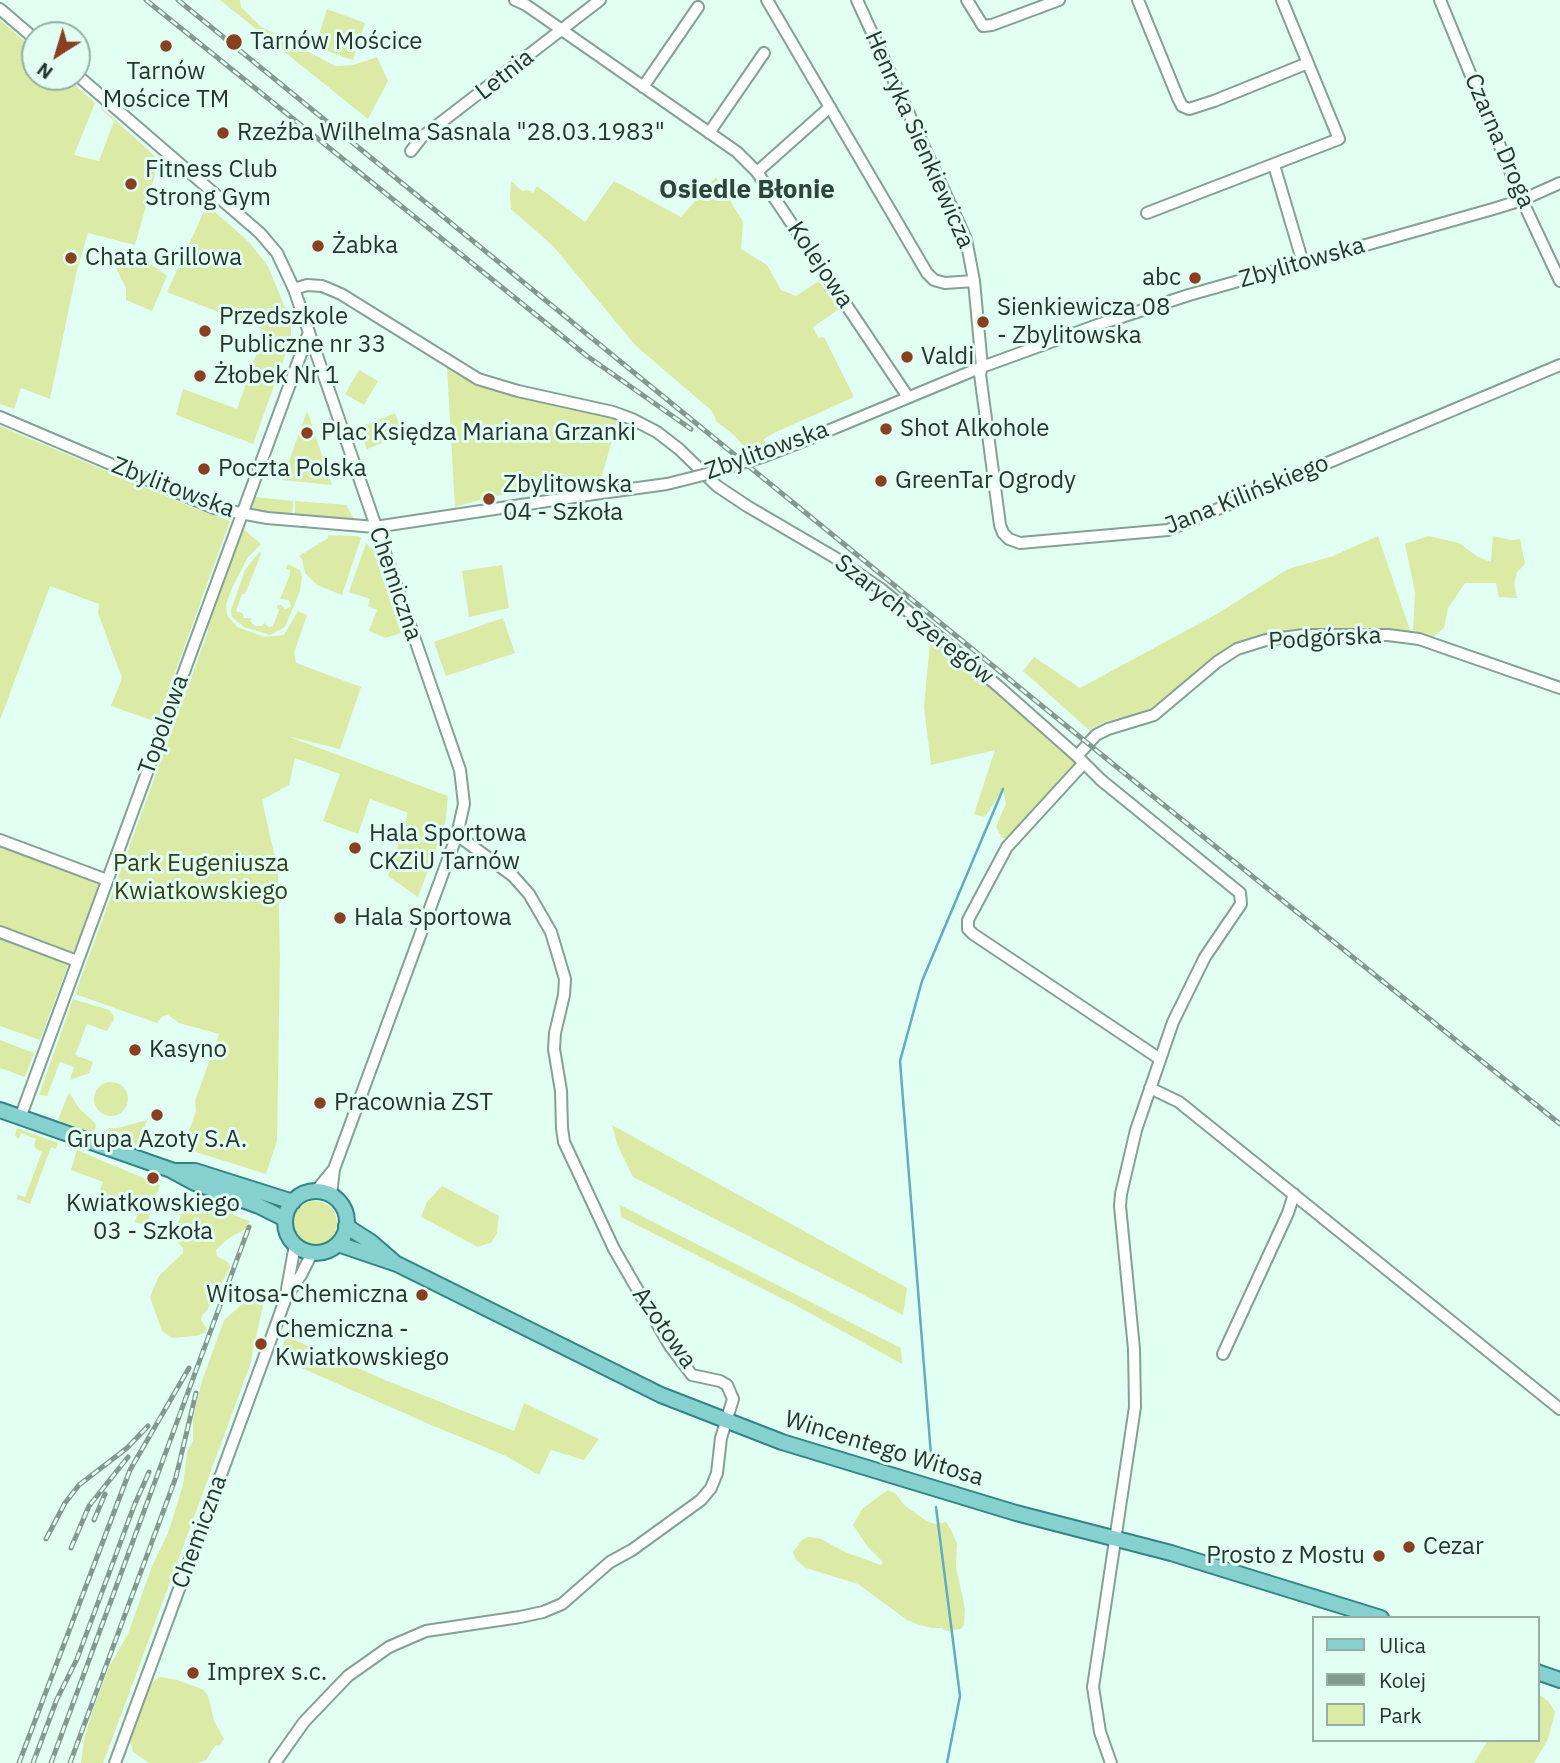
<!DOCTYPE html>
<html>
<head>
<meta charset="utf-8">
<style>
	body { margin:0 }
	#map { position:relative; width:1560px; height:1763px; overflow:hidden; background:#e1fff3; font-family:"IBM Plex Sans",sans-serif }
	canvas { display:block }
	.legend { position:absolute; left:1312px; top:1616px; width:228px; height:126px; box-sizing:border-box; background:#e1fff3; border:2px solid #97aea5; margin:0; padding:9px 12px; list-style:none; font-size:21px; color:#293430 }
	.legend li { display:flex; align-items:center; gap:14px; height:35px }
	.legend b { width:35px; border:2px solid #97aea5 }
	.north { position:absolute; left:21px; top:21px; width:70px; height:70px; box-sizing:border-box; background:#e1fff3; border:2px solid #97aea5; border-radius:50%; rotate:217deg; font-size:19px; font-weight:700; line-height:28px; text-align:center; color:#293430 }
	.north::after { content:''; display:block; margin:auto; width:24px; height:32px; background:#884021; clip-path:polygon(50% 0,100% 100%,50% 72%,0 100%) }
</style>
</head>
<body>
<div id="map">
<canvas width="1560" height="1763"></canvas>
<ul class="legend">
<li><b style="height:9px;background:#86d0d0"></b>Ulica</li>
<li><b style="height:9px;background:#839890"></b>Kolej</li>
<li><b style="height:19px;background:#dbeba5"></b>Park</li>
</ul>
<div class="north">N</div>
</div>
<script>
const ctx = document.querySelector('canvas').getContext('2d');
ctx.lineJoin = 'round';
function paint(path, color) { ctx.fillStyle = color; ctx.fill(path, 'evenodd'); }
const shape = rows => new Path2D(rows.map(r => 'M' + r).join(''));
function strokePath(path, color, width, dash) { ctx.strokeStyle = color; ctx.lineWidth = width; ctx.lineCap = dash ? 'butt' : 'round'; ctx.setLineDash(dash || []); ctx.stroke(path); }
function label(font, color, halo, rows, align = 'center') {
  ctx.font = font + ' "IBM Plex Sans",sans-serif'; ctx.lineWidth = 6; ctx.setLineDash([]); ctx.textBaseline = 'middle'; ctx.strokeStyle = halo; ctx.fillStyle = color; for (const [text, x, y, turn = 0] of rows) {
    ctx.save(); ctx.translate(x, y); ctx.rotate((+turn || 0) * Math.PI / 180); ctx.textAlign = isNaN(turn) ? turn : align; if (halo) ctx.strokeText(text, 0, 0); ctx.fillText(text, 0, 0); ctx.restore();
  }
}
paint(shape([
	[220,0,240,0,241,7,260,26,335,66,354,65,377,57,388,81,368,119],
	[327,9,365,23,353,60,315,47],
	[0,20,35,50,35,77,66,77,95,103,74,155,99,161,114,121,101,109,102,108,159,160,135,245,88,233,77,270,50,399,21,388,14,409,0,404],
	[716,177,743,222,741,249,767,265,781,290,796,296,819,281,839,309,813,327,818,338,824,337,854,397,774,433,764,439,765,444,747,450,735,436,717,422,712,411,635,345,553,246,511,209,510,196,511,181,522,191,528,190,533,193,537,186,585,222,614,181,681,217],
	[207,205,249,242,268,266,291,322,291,339,253,444,176,415,183,389,237,409,265,330,167,292],
	[119,255,148,262,167,276,152,311,126,300,126,288,115,266],
	[447,368,498,391,618,419,601,479,490,497,455,507],
	[359,370,378,381,364,405,345,394],
	[307,411,332,485,282,480],
	[395,413,403,435,367,449,358,428],
	[0,426,196,509,230,521,157,722,111,706,122,678,98,613,99,604,50,586,0,720],
	[255,497,293,501,292,515,252,509],
	[295,501,346,505,354,519,295,515],
	[242,528,261,544,248,557,232,588,226,605,227,615,237,627,264,637,284,635,298,611,307,615,294,653,296,663,361,687,340,749,287,736,448,796,445,825,418,897,388,876,408,813,370,799,358,834,323,821,340,774,295,758,289,785,262,800,278,871,280,957,277,1141,266,1174,183,1148,196,1111,195,1101,219,1034,179,1023,168,1015,163,1016,157,1023,75,994,170,736,208,631,207,623],
	[328,535,357,536,361,538,342,595,317,585,305,573,302,559,299,556,328,538],
	[1378,536,1411,633,1360,627,1312,632,1230,648,1146,712,1107,721,1089,730,1023,671,1034,657,1080,688,1217,614,1288,569,1333,556],
	[1428,536,1459,543,1478,557,1491,562,1493,536,1511,540,1520,539,1525,564,1517,572,1514,584,1517,598,1499,597,1496,583,1465,583,1448,608,1444,628,1433,637,1413,630,1415,592,1405,544],
	[366,543,373,550,401,633,385,638,369,631,377,610,368,606,370,599,349,592],
	[260,551,261,554,245,594,242,594,236,611,242,613,244,618,251,618,250,621,255,626,262,626,264,623,269,627,273,626,279,610,277,608,278,605,281,605,285,609,291,607,289,600,280,599,290,574,290,570,286,569,288,564,300,570,302,576,300,591,285,627,270,635,244,627,232,617,231,610,245,570],
	[502,565,509,608,469,617,462,571],
	[503,618,515,653,446,676,434,642],
	[931,632,1076,762,1075,771,1012,838,1002,838,996,826,1006,804,1003,789,985,817,974,814,995,750,931,765,924,707],
	[0,843,100,880,72,956,0,930],
	[0,935,70,960,40,1040,0,1026],
	[73,999,109,1010,114,1016,114,1019,107,1031,87,1024,75,1055,93,1062,89,1073,70,1080,74,1067,60,1062,47,1096,39,1095],
	[0,1040,34,1053,25,1077,0,1068],
	'94 1099a17 17 0 1 1 34 0a17 17 0 1 1-34 0Z',
	[69,1092,79,1108,96,1124,94,1134,58,1120],
	[147,1120,137,1146,123,1144,102,1135,109,1128,118,1128],
	[612,1125,907,1288,903,1315,633,1177,618,1146],
	[17,1128,58,1143,56,1149,51,1147,30,1204,17,1199,18,1195,25,1197,42,1152,36,1149,34,1145,36,1139,21,1133,19,1139,17,1138,15,1135],
	[77,1150,160,1185,146,1226,135,1222,141,1204,118,1195,117,1199,99,1193,103,1182,71,1170],
	[442,1186,499,1216,497,1233,492,1242,478,1247,421,1217,427,1202],
	'293 1223a22 22 0 1 1 44 0a22 22 0 1 1-44 0Z',
	[193,1204,206,1204,249,1221,246,1229,229,1238,216,1250,217,1256,229,1263,230,1267,210,1306,202,1316,201,1320,207,1329,204,1333,195,1336,172,1338,162,1331,150,1297,159,1276,183,1253,183,1248,176,1241,174,1234,182,1212],
	[620,1205,901,1348,902,1364,797,1306,621,1217],
	[260,1294,265,1296,250,1365,124,1707,103,1763,81,1763,84,1739,94,1707,110,1665,128,1634,152,1566,168,1533,183,1485,187,1452,193,1441,193,1419,202,1381,224,1320,242,1304],
	[286,1336,387,1381,514,1431,524,1403,599,1439,584,1460,551,1450,539,1475,506,1456,429,1424,279,1358],
	[888,1490,896,1494,904,1505,925,1520,935,1524,946,1522,951,1530,957,1543,956,1567,965,1609,964,1625,961,1629,946,1631,942,1628,931,1628,920,1625,907,1620,858,1584,806,1568,796,1560,793,1552,802,1540,808,1537,819,1538,845,1552,881,1565,883,1562,868,1547,853,1525,863,1508],
	[160,1677,177,1680,202,1689,208,1695,214,1721,224,1739,220,1745,215,1746,206,1760,197,1763,149,1763,133,1752,130,1741,147,1686],
	[1537,1693,1548,1701,1555,1712,1548,1739,1534,1763,1474,1763,1488,1740,1537,1740]
]), '#dbeba5');
strokePath(shape([
	[932,1468,900,1061,922,981,1003,789],
	[936,1507,960,1696,947,1763]
]), '#63abc0', 2.5);
const minor = shape([
	[515,0,526,5,737,152,757,172,908,397],
	[767,0,927,273,934,280,945,283,974,281],
	[857,0,966,239,974,281,982,367,980,374,1000,525,1003,533,1009,539,1020,543,1168,530,1560,365],
	[967,0,983,26,992,25,1059,0],
	[1138,0,1178,98,1182,106,1189,109,1214,101,1308,63],
	[1440,0,1522,200,1560,281],
	[0,9,35,39],
	[77,75,260,233,277,253,294,289,460,770,464,804,457,835,334,1169,331,1195],
	[643,87,698,7],
	[709,133,764,53],
	[411,151,422,137,600,0],
	[1274,165,1303,263],
	[757,172,830,107],
	[1147,213,1339,139,1282,0],
	[294,289,307,285,322,286,341,294,478,379,518,391,613,412,632,419,657,432,679,449,717,486,747,506,834,557,881,589,998,686,1077,756,1101,780,1240,893,1241,904,1205,957,1173,1022,1136,1130,1121,1194,1120,1206,1134,1349,1135,1407,1093,1687,1100,1732,1111,1763],
	[0,417,214,508,267,518,375,527,594,494],
	[796,444,982,367,1100,324,1189,295,1493,209,1522,200,1560,183],
	[1077,756,1096,735,1108,729,1154,715,1217,662,1237,649,1266,640,1304,635,1388,635,1419,639,1560,688],
	[1083,764,1007,847,968,920,968,929,973,934,1160,1059],
	[0,840,107,880],
	[0,932,77,961],
	[1150,1088,1179,1102,1560,1409],
	[20,1118,309,332],
	[316,1191,334,1169],
	[286,1297,301,1275,312,1253],
	[1223,1354,1288,1213,1294,1194],
	[115,1763,268,1347,285,1300,295,1245],
	[275,1763,304,1722,348,1676,389,1647,426,1631,520,1617,543,1612,562,1604,610,1562,632,1550,701,1500,711,1488,717,1473,721,1438,733,1399,727,1385,720,1381,692,1375,670,1346,614,1249,564,1142,562,1128,561,1091,554,1049,555,1033,564,995,565,979,551,932,529,894,513,876,457,835]
]);
const major = shape([
	[0,1110,171,1170,195,1183,259,1206,285,1219],
	[176,1171,195,1171,293,1202],
	'285 1222a31 31 0 1 1 62 0a31 31 0 1 1-62 0Z',
	[346,1226,371,1242,393,1261],
	[338,1244,397,1264,661,1395,782,1442,1016,1513,1171,1553,1381,1618],
	[1537,1672,1560,1680]
]);
strokePath(minor, '#85a196', 14);
strokePath(major, '#318584', 18);
strokePath(minor, '#fff', 10);
strokePath(major, '#86d0d0', 14);
const rail = shape([
	[146,0,587,356,691,429],
	[178,0,1118,768,1560,1124],
	[94,1520,105,1494],
	[46,1539,65,1503,79,1485,127,1448,148,1426],
	[71,1548,89,1506,128,1457],
	[19,1763,130,1470,189,1368],
	[33,1763,57,1699,77,1659,134,1506,149,1472],
	[51,1763,249,1227],
	[70,1763,176,1477,196,1393]
]);
strokePath(rail, '#839890', 5);
strokePath(rail, '#e1fff3', 2.5, [8]);
const minorBridge = shape([
	[594,494,667,484,703,475,765,456,796,444]
]);
strokePath(minorBridge, '#85a196', 14, []);
strokePath(minorBridge, '#fff', 10);
for (const [x, y, r, color] of [
	[234,42,9,"#884021"],
	[166,46,7,"#884021"],
	[223,133,7,"#884021"],
	[131,184,7,"#884021"],
	[318,246,7,"#884021"],
	[71,258,7,"#884021"],
	[1195,278,7,"#884021"],
	[983,322,7,"#884021"],
	[205,331,7,"#884021"],
	[907,357,7,"#884021"],
	[200,376,7,"#884021"],
	[886,429,7,"#884021"],
	[307,433,7,"#884021"],
	[204,469,7,"#884021"],
	[881,481,7,"#884021"],
	[489,499,7,"#884021"],
	[355,848,7,"#884021"],
	[340,918,7,"#884021"],
	[135,1050,7,"#884021"],
	[320,1103,7,"#884021"],
	[157,1115,7,"#884021"],
	[153,1178,7,"#884021"],
	[422,1295,7,"#884021"],
	[261,1344,7,"#884021"],
	[1409,1547,7,"#884021"],
	[1379,1556,7,"#884021"],
	[193,1673,7,"#884021"]
]) { const dot = new Path2D(); dot.arc(x, y, r, 0, 2 * Math.PI); ctx.fillStyle = color; ctx.fill(dot); strokePath(dot, '#e1fff3', 2.5); }
label('24px', '#293430', '#e1fff3', [
	["Tarnów Mościce",250,42],
	["Tarnów",166,72,"center"],
	["Mościce TM",166,100,"center"],
	["Rzeźba Wilhelma Sasnala \"28.03.1983\"",237,133],
	["Fitness Club",145,170],
	["Strong Gym",145,198],
	["Żabka",332,246],
	["Chata Grillowa",85,258],
	["abc",1181,278,"right"],
	["Sienkiewicza 08",997,308],
	["- Zbylitowska",997,336],
	["Przedszkole",219,317],
	["Publiczne nr 33",219,345],
	["Valdi",921,357],
	["Żłobek Nr 1",214,376],
	["Shot Alkohole",900,429],
	["Plac Księdza Mariana Grzanki",321,433],
	["Poczta Polska",218,469],
	["GreenTar Ogrody",895,481],
	["Zbylitowska",503,485],
	["04 - Szkoła",503,513],
	["Hala Sportowa",369,834],
	["CKZiU Tarnów",369,862],
	["Hala Sportowa",354,918],
	["Kasyno",149,1050],
	["Pracownia ZST",334,1103],
	["Grupa Azoty S.A.",157,1140,"center"],
	["Kwiatkowskiego",153,1204,"center"],
	["03 - Szkoła",153,1232,"center"],
	["Witosa-Chemiczna",408,1295,"right"],
	["Chemiczna -",275,1330],
	["Kwiatkowskiego",275,1358],
	["Cezar",1423,1547],
	["Prosto z Mostu",1365,1556,"right"],
	["Imprex s.c.",207,1673]
], 'left');
label('24px', '#293430', '#e1fff3', [
	["Letnia",505,75,-38],
	["Henryka Sienkiewicza",919,140,66],
	["Czarna Droga",1499,141,67],
	["Zbylitowska",1302,263,-16],
	["Kolejowa",820,265,56],
	["Zbylitowska",767,451,-20],
	["Zbylitowska",173,488,21],
	["Jana Kilińskiego",1247,495,-22],
	["Chemiczna",395,584,71],
	["Szarych Szeregów",914,620,38],
	["Podgórska",1325,639,-3],
	["Topolowa",164,725,-70],
	["Azotowa",664,1328,55],
	["Wincentego Witosa",884,1449,17],
	["Chemiczna",200,1532,-70]
]);
label('24px', '#373f16', '#e1fff3', [
	["Park Eugeniusza",201,864],
	["Kwiatkowskiego",201,892]
]);
label('bold 26px', '#2d463d', '#e1fff3', [
	["Osiedle Błonie",747,190]
]);
</script>
</body>
</html>
